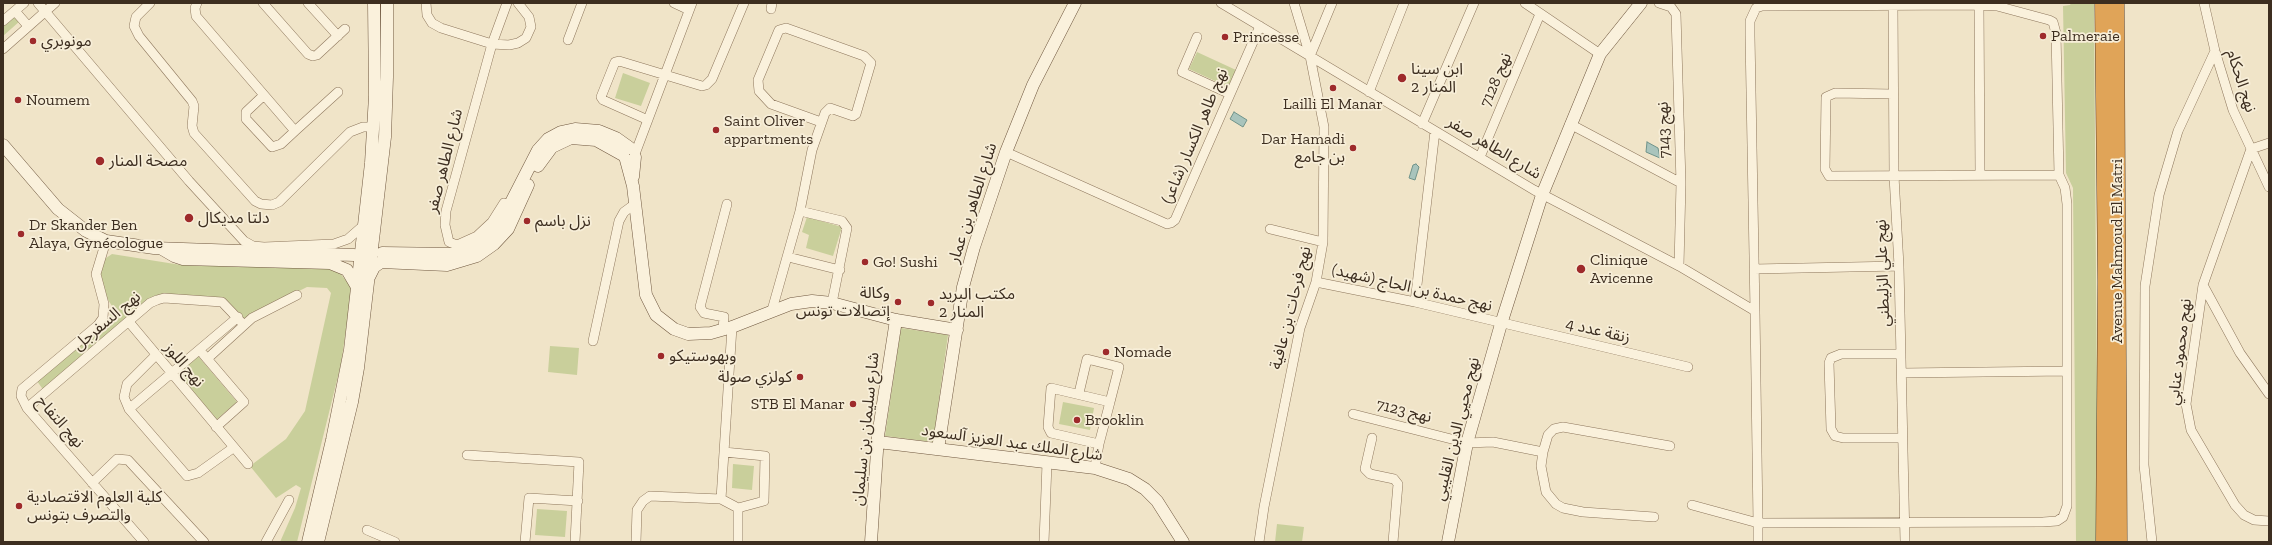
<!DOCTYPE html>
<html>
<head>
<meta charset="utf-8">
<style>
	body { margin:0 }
	#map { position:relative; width:2272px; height:545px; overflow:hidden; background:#f0e4c8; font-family:"Zilla Slab",serif }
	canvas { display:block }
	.frame { position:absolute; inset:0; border:4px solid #3d2e20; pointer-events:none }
</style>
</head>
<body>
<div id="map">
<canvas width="2272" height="545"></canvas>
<div class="frame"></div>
</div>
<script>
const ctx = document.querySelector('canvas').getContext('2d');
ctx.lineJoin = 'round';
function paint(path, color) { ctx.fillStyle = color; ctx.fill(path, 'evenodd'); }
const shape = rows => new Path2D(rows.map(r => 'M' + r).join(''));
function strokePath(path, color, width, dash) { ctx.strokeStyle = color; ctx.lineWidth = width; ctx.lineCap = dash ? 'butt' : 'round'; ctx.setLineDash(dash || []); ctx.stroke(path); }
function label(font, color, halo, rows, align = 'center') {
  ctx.font = font + ' "Zilla Slab","Noto Sans Arabic",serif'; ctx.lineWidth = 3.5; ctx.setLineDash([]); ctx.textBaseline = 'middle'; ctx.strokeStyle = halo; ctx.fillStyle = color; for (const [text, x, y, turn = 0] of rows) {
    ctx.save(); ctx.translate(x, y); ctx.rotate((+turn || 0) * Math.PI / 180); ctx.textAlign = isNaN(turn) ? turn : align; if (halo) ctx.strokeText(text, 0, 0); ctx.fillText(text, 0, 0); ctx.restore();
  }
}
paint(shape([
	[2071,3,2094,3,2098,542,2076,542,2073,188,2066,173,2063,6,2070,5],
	[15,16,20,21,3,36,3,26],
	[1197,52,1236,70,1228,87,1189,69],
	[623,73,650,83,641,106,615,98],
	[807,217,842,227,833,256,806,248,809,235,802,232],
	[112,254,181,265,335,267,352,288,341,364,297,542,280,542,295,508,301,488,296,485,276,498,250,466,286,439,305,411,331,293,327,288,307,287,243,319,224,299,156,295,44,391,37,381,109,321,112,306,103,292,99,273,103,260],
	[901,328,948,335,933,442,885,436],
	[550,346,579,348,577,375,548,372],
	[198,356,237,402,216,420,177,374],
	[1063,402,1094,408,1090,430,1059,424],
	[733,464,754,466,752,490,732,488],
	[537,509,567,511,565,537,535,535],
	[1277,524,1304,527,1302,542,1275,542]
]), '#c9cf9b');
const water = shape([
	[1234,112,1247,120,1243,127,1230,119,1234,112],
	[1647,142,1658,148,1660,158,1646,152,1647,142],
	[1416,164,1419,167,1415,180,1409,178,1413,165,1416,164]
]);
paint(water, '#a9c4bc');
strokePath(water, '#6f938a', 1);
const street = shape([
	[38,3,189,181,244,241,253,246,264,247,334,244,348,239,364,225],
	[150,3,136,17,134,26,139,36,192,101,194,106,192,126,194,133,255,201,261,204,272,205,279,202,350,132,363,127,374,127],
	[197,3,195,8,196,16,295,131,338,92],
	[263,3,308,54,313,56,317,55,345,29],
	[308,3,338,36],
	[426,3,427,15,432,23,441,28,492,44,509,45,518,43,526,38,531,27,529,17,518,3],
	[674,3,689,10],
	[1221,3,1534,190,1679,266,1755,311],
	[1525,3,1600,54],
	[1659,3,1671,7,1676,14,1681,183,1679,266],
	[1893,3,1894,176,1899,266,1905,542],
	[1979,3,1980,175],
	[2204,3,2215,51,2233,110,2269,187],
	[771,9,772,3],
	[15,11,28,26],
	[3,21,24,3],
	[1197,37,1182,72,1230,94],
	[568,40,582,3],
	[3,49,55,3],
	[1310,56,1332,3],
	[1369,92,1404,3],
	[1893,94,1835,93,1826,97,1825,169,1829,176,2059,175],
	[264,95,246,112,246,119,272,147,281,144,295,131],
	[648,120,603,100,601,97,615,62,619,61,702,86,706,85,712,79,744,3],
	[1422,124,1474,3],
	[1570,124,1681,183],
	[2269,143,2251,149,2203,285,2186,404,2191,430,2235,505,2244,515,2254,520,2269,521],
	[1006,152,1167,224,1171,223,1175,220,1260,26],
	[635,154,692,3],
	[1480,157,1540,14],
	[504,203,492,222,477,236,457,245,449,242,445,225,446,211,492,44,507,3],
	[800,211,812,150,825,113,830,108,853,116,856,114,871,63,864,56,786,28,779,30,758,80,759,91,771,104,821,122],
	[1270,229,1323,242],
	[106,241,96,274,104,304,103,318,98,325,22,389,21,396,27,408,144,542],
	[788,257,840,270],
	[1754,269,1899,266],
	[1316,282,1415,302,1688,367],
	[2203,285,2240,353,2269,394],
	[1415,302,1435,131],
	[772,310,800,211,842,221,847,228,832,303],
	[129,322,248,464],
	[723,329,724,317,704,313,700,307,727,204],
	[593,341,619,221,624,212,635,204],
	[203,354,244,402,216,427],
	[1901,354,1841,354,1831,358,1829,363,1831,429,1835,436,1843,438,1902,438],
	[156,355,127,384,124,397,129,409,187,476,198,473,233,448],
	[207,359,252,318,297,295],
	[1902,373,2067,371],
	[1079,393,1087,359,1119,367,1110,402],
	[27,408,150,303,157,300,164,298,222,302,244,325],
	[129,409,238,317],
	[1353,414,1467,443,1493,442,1543,452],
	[1372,438,1365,469,1370,474,1394,479,1398,484,1393,542],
	[467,455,579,462,575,542],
	[1095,468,1099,444,1110,402,1051,388,1048,427,1051,433,1099,444],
	[92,483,117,459,128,460,204,542],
	[721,499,732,327],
	[1692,505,1758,523,2043,522,2057,521,2063,517,2067,506,2067,204,2065,188,2059,175,2056,33,2053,22,2049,20,1997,6,1979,5,1762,6,1756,8,1750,21,1750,36,1755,311,1758,523,1758,542],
	[1654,517,1583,512,1563,508,1556,504,1546,492,1541,466,1543,452,1548,435,1554,429,1563,427,1670,446],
	[367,530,395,542],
	[266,542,289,500],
	[525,542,529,498,578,501],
	[636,542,637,510,643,501,650,496,721,499,738,508,764,501,765,456,724,452],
	[738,542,738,508],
	[1044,542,1047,463],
	[1259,542,1264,507,1300,328,1316,282,1323,242,1324,127,1310,56,1294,3],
	[2152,542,2144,465,2145,286,2159,195,2178,131,2215,51]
]);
const secondary = shape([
	[3,145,58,209,86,231,106,241,154,248,354,255],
	[626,160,633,186,646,295,656,315,674,329,688,334,711,333,732,327,791,304,812,301,832,303,896,320,957,330],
	[538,166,552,147,571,138,596,140,623,155],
	[633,177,635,157],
	[162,249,174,256,183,259,330,263,347,270,357,287],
	[382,253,453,254,478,245,491,234,501,222,538,150,548,139,561,132,575,129,599,131,616,138,630,148],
	[369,277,374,267,381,262,447,265,477,256,494,244,508,229,528,185],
	[878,442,1095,468,1129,479,1145,489,1157,501,1183,542],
	[938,449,963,287,974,247,1006,152,1033,85,1075,3],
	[308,542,332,440,350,350,371,163,375,96,374,3],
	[318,542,352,402,358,368,385,137,387,77,387,3],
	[871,542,878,436,896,320],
	[1448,542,1467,443,1501,324,1542,195,1600,54,1641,3]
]);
const highway = shape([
	[2103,3,2106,282,2104,542],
	[2116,3,2119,542]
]);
strokePath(street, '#8d765c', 10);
strokePath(secondary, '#6f573f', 13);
strokePath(highway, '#5b4430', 17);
strokePath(street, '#faf1dc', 9);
strokePath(secondary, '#faf1dc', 12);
strokePath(highway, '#e0a458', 16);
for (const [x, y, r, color] of [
	[2043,36,4,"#9e2a2b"],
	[1225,37,4,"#9e2a2b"],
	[33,41,4,"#9e2a2b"],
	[1402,78,5,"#9e2a2b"],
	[1333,88,4,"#9e2a2b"],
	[18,100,4,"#9e2a2b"],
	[716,130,4,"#9e2a2b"],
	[1353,148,4,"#9e2a2b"],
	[100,161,5,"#9e2a2b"],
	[189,218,5,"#9e2a2b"],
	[527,221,4,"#9e2a2b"],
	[21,234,4,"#9e2a2b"],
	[865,262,4,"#9e2a2b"],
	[1581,269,5,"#9e2a2b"],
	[898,302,4,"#9e2a2b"],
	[931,303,4,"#9e2a2b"],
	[1106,352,4,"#9e2a2b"],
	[661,356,4,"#9e2a2b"],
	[800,377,4,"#9e2a2b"],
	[853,404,4,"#9e2a2b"],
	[1077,420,4,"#9e2a2b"],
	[19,506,4,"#9e2a2b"]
]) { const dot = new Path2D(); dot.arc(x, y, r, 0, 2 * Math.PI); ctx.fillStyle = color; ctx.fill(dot); strokePath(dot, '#f7eed8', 1.5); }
label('16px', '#3d2e20', '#f7eed8', [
	["Palmeraie",2051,36],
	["Princesse",1233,37],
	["مونوبري",41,41],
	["ابن سينا",1411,69],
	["المنار 2",1411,87],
	["Noumem",26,100],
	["Lailli El Manar",1333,104,"center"],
	["Saint Oliver",724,121],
	["appartments",724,139],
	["Dar Hamadi",1345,139,"right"],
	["بن جامع",1345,157,"right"],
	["مصحة المنار",109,161],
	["دلتا مديكال",198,218],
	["نزل باسم",535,221],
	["Dr Skander Ben",29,225],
	["Alaya, Gynécologue",29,243],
	["Clinique",1590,260],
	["Avicenne",1590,278],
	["Go! Sushi",873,262],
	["وكالة",890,293,"right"],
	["إتصالات تونس",890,311,"right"],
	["مكتب البريد",939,294],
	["المنار 2",939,312],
	["Nomade",1114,352],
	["وبهوستيكو",669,356],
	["كولزي صولة",792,377,"right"],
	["STB El Manar",845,404,"right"],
	["Brooklin",1085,420],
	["كلية العلوم الاقتصادية",27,497],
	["والتصرف بتونس",27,515]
], 'left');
label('16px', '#3d2e20', '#f7eed8', [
	["نهج 7128",1496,80,-67],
	["نهج الحكام",2241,81,72],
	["نهج 7143",1664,130,-92],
	["نهج طاهر الكسار (شاعر)",1195,136,-67],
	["شارع الطاهر صفر",1494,148,31],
	["شارع الطاهر صفر",445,161,-76],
	["شارع الطاهر بن عمار",973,203,-72],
	["Avenue Mahmoud El Matri",2117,251,-90],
	["نهج علي الزليطني",1883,273,-92],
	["نهج حمدة بن الحاج (شهيد)",1412,288,13],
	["نهج فرحات بن عافية",1291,308,-76],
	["نهج السفرجل",107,321,-40],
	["زنقة عدد 4",1598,331,13],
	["نهج محمود عنابي",2180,352,-83],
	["نهج اللوز",184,365,50],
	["نهج 7123",1404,411,14],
	["نهج التفاح",60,422,49],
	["شارع سليمان بن سليمان",866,429,-84],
	["نهج محيي الدين القليبي",1457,429,-76],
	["شارع الملك عبد العزيز آلسعود",1012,443,8]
]);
</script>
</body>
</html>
